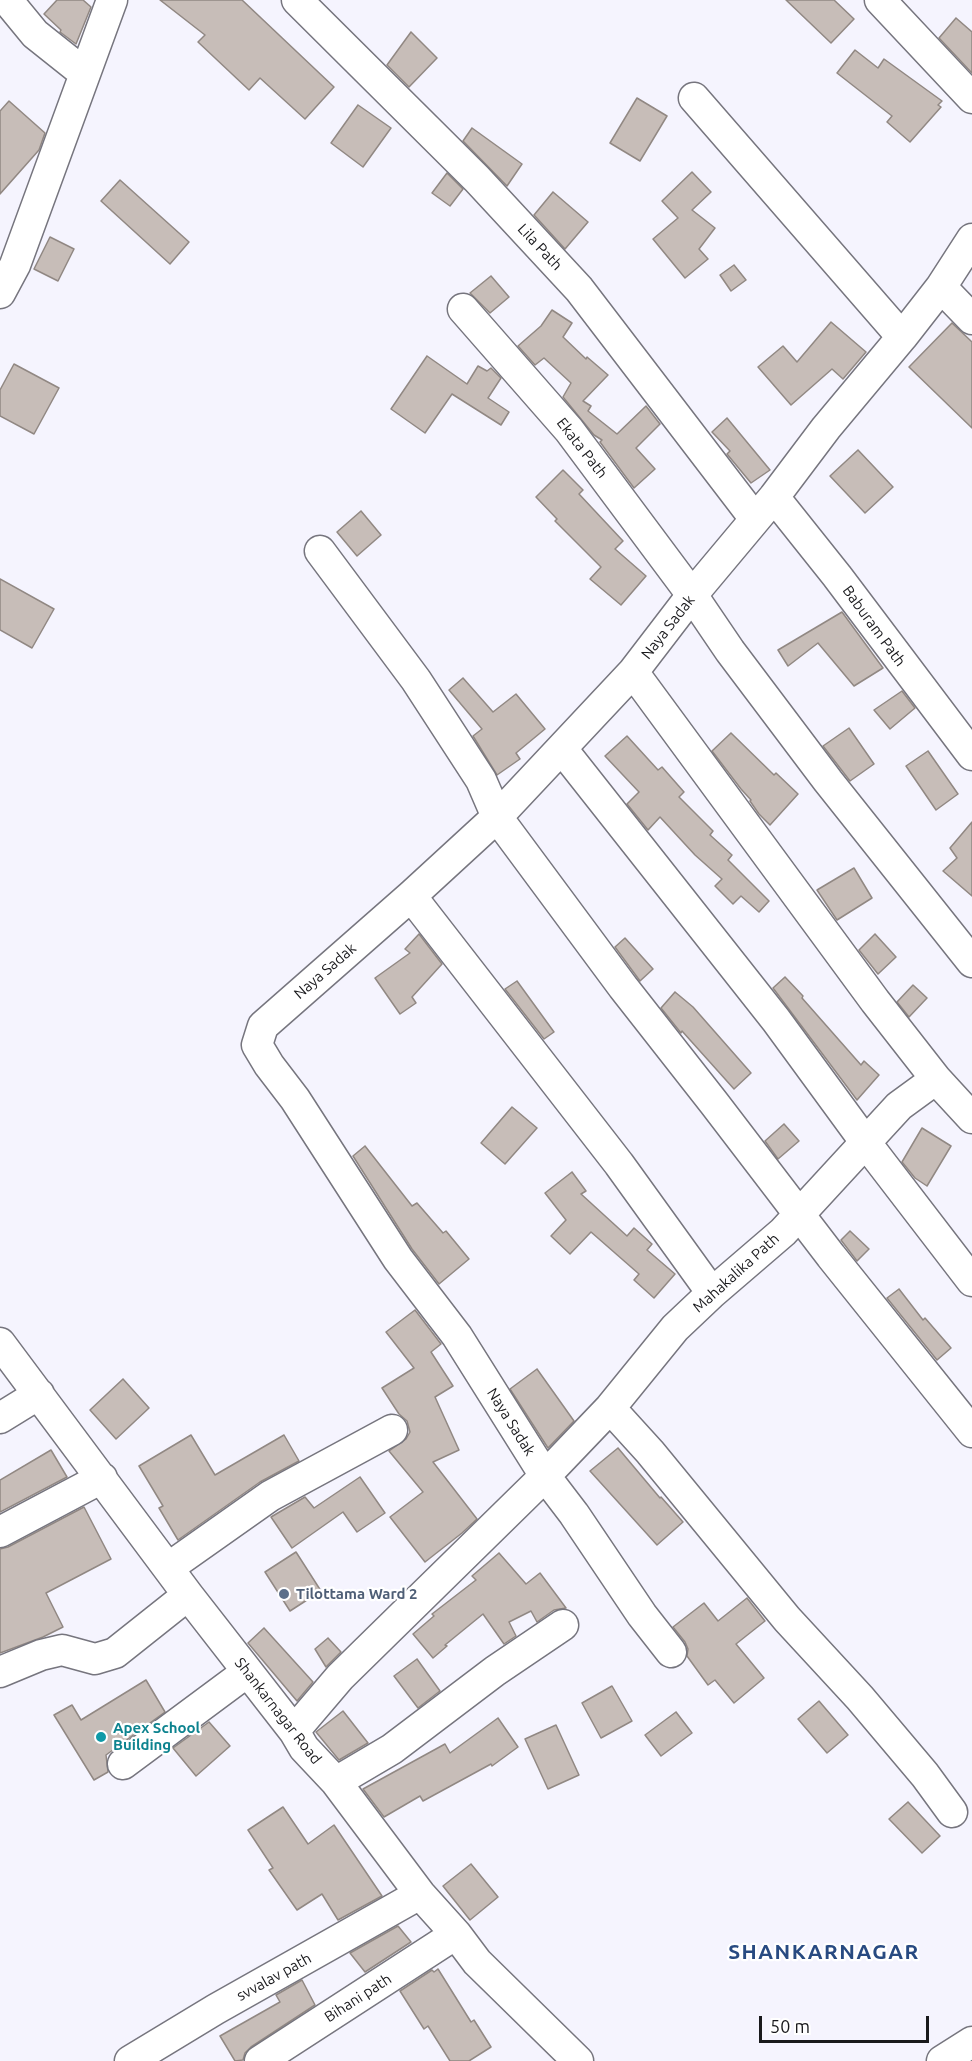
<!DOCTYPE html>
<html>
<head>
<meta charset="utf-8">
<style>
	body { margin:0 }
	#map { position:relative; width:972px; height:2061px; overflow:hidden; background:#f5f4fe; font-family:Ubuntu,sans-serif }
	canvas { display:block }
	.scale { position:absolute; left:759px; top:2016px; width:170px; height:27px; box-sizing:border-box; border:3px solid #19191c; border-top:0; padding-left:8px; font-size:18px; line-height:21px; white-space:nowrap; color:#19191c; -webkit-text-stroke:4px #fff; paint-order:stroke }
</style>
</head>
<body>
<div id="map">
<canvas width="972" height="2061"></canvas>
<div class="scale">50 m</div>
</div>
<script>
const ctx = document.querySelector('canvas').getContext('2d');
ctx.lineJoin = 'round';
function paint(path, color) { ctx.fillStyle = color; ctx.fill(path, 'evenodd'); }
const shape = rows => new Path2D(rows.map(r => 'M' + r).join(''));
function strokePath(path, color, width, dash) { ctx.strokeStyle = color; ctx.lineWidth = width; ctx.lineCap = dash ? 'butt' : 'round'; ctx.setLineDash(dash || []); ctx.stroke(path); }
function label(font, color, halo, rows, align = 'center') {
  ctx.font = font + ' Ubuntu,sans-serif'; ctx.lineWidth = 4.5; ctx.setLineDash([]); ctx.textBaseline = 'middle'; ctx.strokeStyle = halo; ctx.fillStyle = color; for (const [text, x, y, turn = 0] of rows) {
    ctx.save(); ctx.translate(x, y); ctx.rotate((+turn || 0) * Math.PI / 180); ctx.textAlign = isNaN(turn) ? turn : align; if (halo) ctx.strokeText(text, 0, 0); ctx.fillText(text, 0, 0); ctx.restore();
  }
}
const building = shape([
	[57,0,83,0,91,7,76,44,60,32,61,30,44,14,57,0],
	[160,0,242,0,334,87,305,119,260,78,249,90,198,42,205,35,160,0],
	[786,0,834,0,854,19,831,43,786,0],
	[956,18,972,32,972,73,939,38,956,18],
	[411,32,437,58,409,87,387,65,411,32],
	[855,50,878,68,884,59,942,101,938,105,941,107,910,142,887,122,892,116,837,73,855,50],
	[637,98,667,116,640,161,610,143,637,98],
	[9,101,45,133,39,150,0,194,0,111,9,101],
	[358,105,391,128,363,167,331,143,358,105],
	[472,128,522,164,507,186,463,141,472,128],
	[692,172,711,192,692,210,715,228,699,249,708,259,685,278,653,239,678,218,662,201,692,172],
	[447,173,463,189,450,206,432,193,447,173],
	[120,180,189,242,170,264,101,201,120,180],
	[553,192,588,222,565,249,534,215,553,192],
	[50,237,74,249,58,281,34,269,50,237],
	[734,265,746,280,731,291,720,275,734,265],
	[491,276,509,297,490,313,470,293,491,276],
	[552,310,572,323,563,337,586,359,587,357,608,375,583,401,591,406,588,411,617,434,646,406,660,424,636,448,655,469,634,488,600,442,602,440,594,435,563,397,571,383,544,358,535,365,518,346,541,326,552,310],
	[831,322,866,352,843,379,832,369,791,405,758,367,783,346,797,362,831,322],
	[952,323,972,342,972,428,909,367,952,323],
	[427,356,467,384,478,366,487,371,491,368,501,378,488,398,509,412,501,425,452,394,425,433,391,409,427,356],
	[14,364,59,388,34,434,0,416,0,390,14,364],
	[727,418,770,470,751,483,727,454,730,451,712,432,727,418],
	[858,450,893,487,865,513,830,476,858,450],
	[563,470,583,490,579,494,623,541,615,549,646,576,621,605,590,579,601,567,555,521,557,519,536,497,563,470],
	[361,511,381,535,357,556,337,532,361,511],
	[0,579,54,609,32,648,0,630,0,579],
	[842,612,883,668,854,686,818,643,788,666,778,650,842,612],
	[463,678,493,712,516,694,545,729,516,753,520,759,497,775,473,736,482,729,449,690,463,678],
	[902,691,915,708,890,729,874,710,902,691],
	[849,728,874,764,850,781,823,746,849,728],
	[731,733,774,775,776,773,798,794,770,825,759,814,750,801,751,800,741,789,712,751,731,733],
	[627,736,658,770,662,767,684,792,679,797,713,831,710,835,732,855,728,860,769,901,759,912,741,896,733,904,715,886,722,879,695,855,660,817,648,830,627,804,639,792,605,756,627,736],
	[928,751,958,794,936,810,906,766,928,751],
	[972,822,972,896,943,871,957,858,950,848,972,822],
	[854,868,872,898,837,920,817,890,854,868],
	[419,934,442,964,412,997,416,1003,400,1014,375,978,410,953,405,949,419,934],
	[875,934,896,957,878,974,859,950,875,934],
	[625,938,653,969,640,981,615,947,625,938],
	[785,977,803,996,802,998,861,1065,864,1061,879,1075,857,1100,773,988,785,977],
	[517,981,554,1032,544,1039,505,989,517,981],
	[913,985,927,998,909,1017,897,1002,913,985],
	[675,992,693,1007,751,1073,734,1089,682,1031,681,1033,661,1008,675,992],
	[512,1107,537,1128,505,1164,481,1143,512,1107],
	[784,1124,799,1141,778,1159,765,1141,784,1124],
	[922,1128,951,1146,927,1186,915,1178,902,1162,922,1128],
	[365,1146,412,1206,417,1203,443,1233,446,1231,469,1259,439,1284,412,1249,353,1156,365,1146],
	[572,1172,586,1191,581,1194,627,1236,634,1228,652,1244,647,1250,675,1274,654,1298,634,1280,639,1274,591,1232,570,1254,551,1236,566,1220,545,1193,572,1172],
	[850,1231,869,1249,857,1261,841,1240,850,1231],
	[899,1289,923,1320,925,1318,951,1348,937,1360,887,1298,899,1289],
	[415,1310,441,1344,431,1352,453,1386,435,1397,459,1450,433,1462,477,1519,462,1533,425,1562,390,1517,423,1492,389,1451,406,1439,410,1432,407,1421,399,1414,382,1388,414,1368,386,1332,415,1310],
	[537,1369,574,1421,548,1448,510,1389,537,1369],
	[123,1379,149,1408,116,1439,90,1410,123,1379],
	[191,1435,215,1475,284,1435,299,1461,260,1482,178,1540,159,1508,163,1506,139,1466,191,1435],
	[618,1448,660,1498,661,1497,683,1522,657,1545,590,1471,618,1448],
	[51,1450,67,1477,0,1512,0,1480,51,1450],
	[360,1477,385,1513,357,1532,343,1512,292,1548,271,1517,305,1497,314,1508,360,1477],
	[84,1507,111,1559,46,1593,63,1627,43,1637,0,1653,0,1549,8,1547,84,1507],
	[296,1552,321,1591,290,1611,265,1572,296,1552],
	[499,1553,526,1584,540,1573,566,1608,554,1610,537,1622,531,1611,509,1622,516,1636,504,1644,483,1614,445,1645,447,1646,433,1658,413,1634,434,1616,432,1614,476,1580,472,1576,499,1553],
	[747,1598,765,1621,736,1644,764,1678,734,1703,715,1680,708,1685,687,1656,688,1649,685,1642,673,1627,704,1603,718,1621,747,1598],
	[264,1628,313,1682,297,1701,248,1643,264,1628],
	[328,1638,341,1652,326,1667,315,1649,328,1638],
	[417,1659,440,1691,418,1708,394,1676,417,1659],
	[146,1680,165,1712,106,1755,108,1772,94,1780,54,1715,72,1705,81,1720,146,1680],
	[612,1686,632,1721,601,1738,582,1703,612,1686],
	[819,1701,848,1735,827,1753,798,1719,819,1701],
	[343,1711,368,1743,339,1760,316,1732,343,1711],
	[676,1712,692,1733,661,1756,645,1735,676,1712],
	[498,1718,518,1747,492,1766,491,1764,423,1801,420,1796,384,1817,363,1789,445,1744,450,1753,498,1718],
	[209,1722,230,1746,196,1776,173,1748,209,1722],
	[556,1725,579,1775,548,1789,525,1739,556,1725],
	[908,1802,940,1836,922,1853,889,1819,908,1802],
	[283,1807,308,1844,334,1825,382,1896,338,1920,322,1894,297,1910,269,1870,273,1868,248,1830,283,1807],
	[471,1864,498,1897,470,1920,443,1886,471,1864],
	[398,1926,411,1942,365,1972,350,1953,398,1926],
	[438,1969,471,2022,474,2020,491,2047,469,2061,450,2061,428,2026,424,2029,400,1991,432,1970,434,1972,438,1969],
	[302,1980,315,2005,251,2047,245,2053,243,2060,235,2061,220,2036,280,2002,276,1995,302,1980]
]);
paint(building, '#c7bdb8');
strokePath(building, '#918883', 1.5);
const minor = shape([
	[7,0,35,34,84,73],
	[297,0,477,179,579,289,755,519],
	[880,0,972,98],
	[694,98,902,337],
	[941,287,972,319],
	[0,293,15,265,112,0],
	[463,309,569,430,692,595,730,651,828,781,972,962],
	[774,497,837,576,972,755],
	[320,551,416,680,481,780,497,817,623,987,714,1103,831,1256,972,1432],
	[633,672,875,1001,936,1079,972,1118],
	[562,749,776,1020,866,1143,972,1281],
	[411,896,619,1164,712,1293],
	[0,1343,188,1595,294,1731,304,1748,336,1782,420,1894,456,1934,477,1962,578,2061],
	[610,1408,650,1452,787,1619,860,1698,925,1775,952,1812],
	[0,1418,39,1394],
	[0,1532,102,1478],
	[168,1568,270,1496,392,1430],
	[671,1652,642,1615,574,1514,545,1476,457,1336,398,1259,295,1099,269,1065,257,1045,263,1026,411,896,497,817,633,672,692,595,774,497,826,428,902,337,941,287,972,239],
	[0,1672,41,1655,62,1650,95,1659,115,1653,188,1595],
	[294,1731,340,1677,545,1476,610,1408,675,1328,712,1293,783,1232,899,1106,936,1079],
	[123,1764,247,1672],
	[336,1782,392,1749,495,1671,563,1625],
	[130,2061,216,2009,420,1894],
	[260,2061,456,1934],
	[942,2061,972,2042]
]);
strokePath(minor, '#76757e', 33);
strokePath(minor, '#fff', 30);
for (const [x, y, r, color] of [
	[284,1594,6,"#5c6f8a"],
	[101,1737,6,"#0f9aa8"]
]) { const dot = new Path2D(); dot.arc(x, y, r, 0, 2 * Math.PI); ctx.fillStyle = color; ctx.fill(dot); strokePath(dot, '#fff', 2); }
label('15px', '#19191c', '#fff', [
	["Lila Path",540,247,47],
	["Ekata Path",582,448,52],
	["Baburam Path",874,626,54],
	["Naya Sadak",668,627,-52],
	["Naya Sadak",325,971,-41],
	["Mahakalika Path",736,1273,-42],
	["Naya Sadak",511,1422,58],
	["Shankarnagar Road",278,1711,52],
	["svvalav path",274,1977,-29],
	["Bihani path",358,1998,-33]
]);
label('bold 15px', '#4e5e75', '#fff', [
	["Tilottama Ward 2",296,1594]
], 'left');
label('bold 15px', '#0d838f', '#fff', [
	["Apex School",113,1728],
	["Building",113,1745]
], 'left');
ctx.letterSpacing = '1.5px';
label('bold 21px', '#284a81', '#fff', [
	["SHANKARNAGAR",824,1952]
]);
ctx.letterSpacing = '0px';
</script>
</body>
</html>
